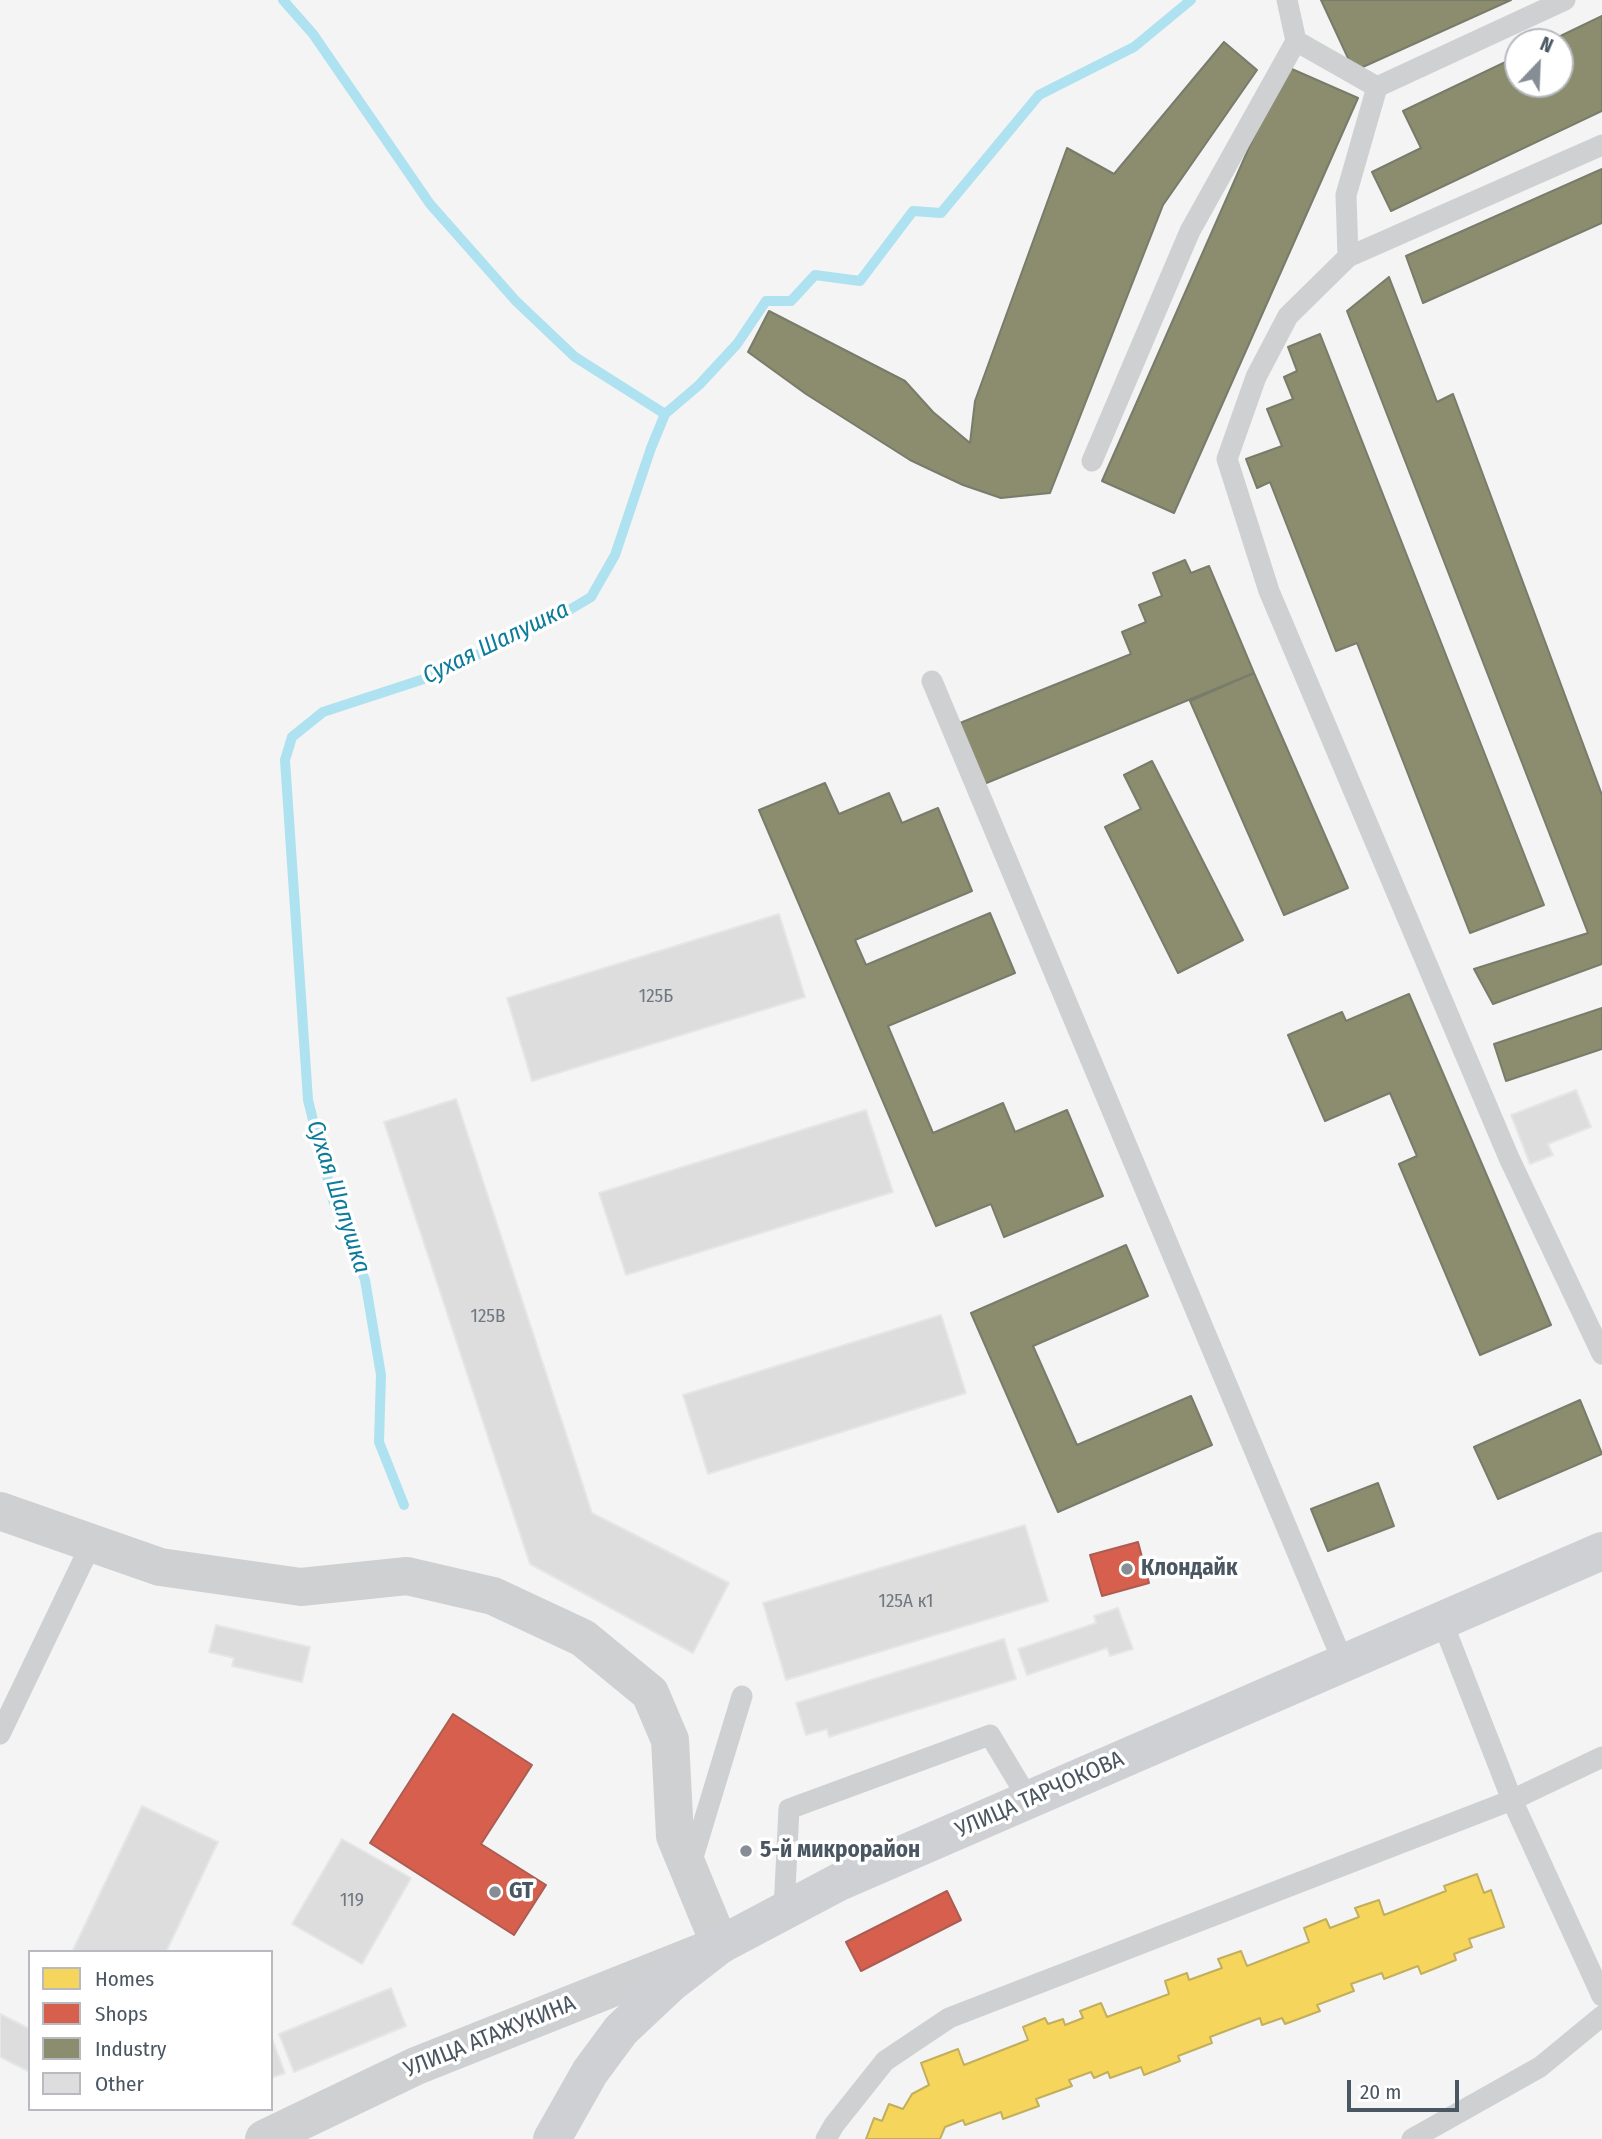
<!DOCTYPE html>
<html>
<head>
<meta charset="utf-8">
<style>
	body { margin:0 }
	#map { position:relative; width:1602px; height:2139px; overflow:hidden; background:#f4f4f4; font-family:"Fira Sans Condensed",sans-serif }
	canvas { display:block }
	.legend { position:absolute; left:28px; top:1950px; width:245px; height:161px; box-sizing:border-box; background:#fff; border:2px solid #b7bbc0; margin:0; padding:9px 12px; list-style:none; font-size:21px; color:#4a5661 }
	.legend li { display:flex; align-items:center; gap:14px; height:35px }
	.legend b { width:35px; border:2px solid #b7bbc0 }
	.north { position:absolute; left:1504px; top:28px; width:70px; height:70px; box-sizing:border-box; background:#fff; border:2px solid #b7bbc0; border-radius:50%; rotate:23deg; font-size:19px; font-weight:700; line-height:28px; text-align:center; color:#4a5661 }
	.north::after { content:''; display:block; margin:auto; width:24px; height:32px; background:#868d94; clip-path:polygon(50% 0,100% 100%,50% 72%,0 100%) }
	.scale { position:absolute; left:1347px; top:2080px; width:112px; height:32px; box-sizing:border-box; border:4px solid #4a5661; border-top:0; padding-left:9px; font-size:21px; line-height:24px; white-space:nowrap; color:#4a5661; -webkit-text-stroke:5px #fff; paint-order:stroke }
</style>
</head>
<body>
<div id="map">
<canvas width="1602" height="2139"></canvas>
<ul class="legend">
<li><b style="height:19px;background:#f6d55c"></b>Homes</li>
<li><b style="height:19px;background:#d6604d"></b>Shops</li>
<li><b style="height:19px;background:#8c8c6e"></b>Industry</li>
<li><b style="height:19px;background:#ddddde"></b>Other</li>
</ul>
<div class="north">N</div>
<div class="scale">20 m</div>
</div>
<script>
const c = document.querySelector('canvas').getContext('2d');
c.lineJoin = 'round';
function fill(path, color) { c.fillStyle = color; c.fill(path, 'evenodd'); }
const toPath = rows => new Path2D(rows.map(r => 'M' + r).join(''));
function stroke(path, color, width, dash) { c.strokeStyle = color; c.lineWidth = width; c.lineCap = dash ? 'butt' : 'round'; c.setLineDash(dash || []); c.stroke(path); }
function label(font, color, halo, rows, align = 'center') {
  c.font = font + ' "Fira Sans Condensed",sans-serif'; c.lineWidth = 7; c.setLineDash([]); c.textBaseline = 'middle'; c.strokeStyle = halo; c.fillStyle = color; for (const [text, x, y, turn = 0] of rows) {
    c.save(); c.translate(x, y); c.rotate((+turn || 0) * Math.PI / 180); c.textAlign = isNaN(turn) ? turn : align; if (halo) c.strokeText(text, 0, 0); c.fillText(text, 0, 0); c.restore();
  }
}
const homes = toPath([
	[1477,1874,1484,1893,1491,1890,1504,1927,1469,1939,1472,1947,1454,1954,1456,1960,1421,1974,1418,1966,1384,1979,1382,1973,1351,1984,1354,1991,1317,2005,1320,2011,1285,2024,1282,2018,1262,2025,1260,2018,1210,2037,1212,2043,1178,2056,1180,2061,1144,2075,1141,2067,1110,2078,1108,2072,1094,2078,1091,2072,1069,2080,1072,2086,1036,2099,1039,2106,1003,2119,1001,2112,965,2125,963,2120,945,2127,940,2139,866,2139,874,2118,882,2121,889,2104,903,2109,912,2094,929,2085,921,2063,958,2049,964,2065,1028,2040,1023,2027,1045,2018,1048,2024,1063,2019,1065,2025,1083,2018,1080,2011,1101,2003,1107,2017,1169,1994,1165,1981,1187,1973,1189,1980,1222,1968,1218,1959,1241,1951,1247,1966,1309,1942,1304,1928,1326,1919,1330,1928,1359,1917,1355,1908,1379,1900,1384,1915,1446,1891,1444,1886,1477,1874]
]);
const shops = toPath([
	[1138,1542,1149,1583,1102,1596,1090,1555,1138,1542],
	[453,1714,532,1765,481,1844,546,1885,514,1935,370,1843,453,1714],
	[947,1891,961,1920,861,1971,846,1942,947,1891]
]);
const industry = toPath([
	[1321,0,1511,0,1354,71,1321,0],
	[1602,16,1602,111,1391,211,1372,172,1421,148,1403,111,1518,56,1518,84,1560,84,1560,42,1548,42,1602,16],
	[1224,42,1257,70,1163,205,1050,493,1001,498,963,485,910,460,806,394,748,352,769,311,905,381,933,412,970,443,975,401,1067,148,1114,174,1224,42],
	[1285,66,1358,98,1174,513,1102,481,1285,66],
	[1602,169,1602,223,1423,303,1406,256,1602,169],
	[1389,277,1437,402,1453,394,1602,795,1602,964,1493,1004,1474,969,1588,933,1347,311,1389,277],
	[1320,334,1544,905,1470,933,1357,643,1336,651,1270,482,1257,488,1246,459,1282,446,1267,409,1293,399,1284,377,1297,371,1288,347,1320,334],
	[1185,560,1191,573,1209,566,1254,673,984,784,960,723,1131,654,1122,632,1146,622,1139,605,1162,596,1153,573,1185,560],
	[1254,673,1348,888,1284,915,1190,701,1254,673],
	[1152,761,1243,940,1178,973,1105,827,1141,809,1124,775,1152,761],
	[825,783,839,814,889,793,902,823,938,808,972,891,855,940,866,965,990,913,1015,973,888,1026,933,1133,1003,1103,1015,1132,1067,1110,1103,1196,1004,1237,991,1204,936,1226,759,810,825,783],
	[1409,994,1551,1325,1480,1355,1399,1164,1417,1156,1390,1093,1325,1121,1288,1035,1342,1012,1346,1021,1409,994],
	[1602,1008,1602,1049,1506,1081,1494,1044,1602,1008],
	[1126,1245,1148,1296,1033,1346,1077,1445,1191,1396,1212,1445,1058,1512,971,1313,1126,1245],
	[1580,1400,1602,1454,1498,1499,1474,1447,1580,1400],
	[1378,1483,1394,1526,1328,1551,1311,1509,1378,1483]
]);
const stream = toPath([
	[283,0,313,34,430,204,515,300,575,357,665,414],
	[404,1505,379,1442,381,1375,365,1280,333,1200,308,1100,285,760,292,737,323,712,430,677,556,618,591,597,615,555,651,448,665,414,699,385,737,344,766,301,791,301,815,275,860,281,913,211,941,213,1039,95,1134,47,1191,0]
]);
const building = toPath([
	[779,914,805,997,532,1081,507,998,779,914],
	[1576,1090,1591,1127,1548,1144,1553,1155,1530,1164,1511,1115,1576,1090],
	[456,1099,592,1513,729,1583,693,1653,530,1564,384,1122,456,1099],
	[866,1110,893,1192,626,1275,599,1193,866,1110],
	[941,1315,966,1393,708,1474,683,1395,941,1315],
	[1025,1525,1048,1601,786,1680,763,1603,1025,1525],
	[1118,1608,1133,1649,1110,1656,1107,1648,1027,1675,1018,1649,1096,1623,1094,1616,1118,1608],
	[216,1625,310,1647,302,1682,232,1666,234,1658,209,1652,216,1625],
	[1004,1639,1016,1679,829,1737,827,1729,806,1735,796,1703,1004,1639],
	[142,1806,218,1842,166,1952,72,1952,142,1806],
	[342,1839,411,1878,362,1964,292,1924,342,1839],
	[391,1988,406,2026,294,2072,279,2034,391,1988],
	[0,2014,30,2029,30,2072,0,2057,0,2014],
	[271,2036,285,2073,271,2078,271,2036]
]);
const service = toPath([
	[1287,0,1296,41],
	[1602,145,1348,257,1288,316,1256,377,1227,459,1269,591,1509,1158,1602,1354],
	[1348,257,1346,195,1377,87,1565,0],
	[1092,461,1190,231,1296,41,1377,87],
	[932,681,1344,1664],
	[1442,1621,1512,1800,1602,1996],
	[0,1734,83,1561,94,1544],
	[690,1867,742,1696],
	[784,1909,789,1809,990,1735,1029,1800],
	[826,2139,834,2125,885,2061,949,2018,1512,1800,1602,1757],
	[1412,2139,1540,2067,1602,2016]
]);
const minor = toPath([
	[0,1511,160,1567,301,1587,407,1576,493,1596,583,1638,650,1693,670,1740,675,1836,720,1945,416,2066,264,2139]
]);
const secondary = toPath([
	[552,2139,590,2072,621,2030,671,1983,720,1945,839,1882,1602,1551]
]);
const markers = [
	[1127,1569,7,"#868d94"],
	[746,1851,7,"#868d94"],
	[495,1892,7,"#868d94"]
];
const numberNames = [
	["125Б",656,997],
	["125В",488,1317],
	["125А к1",906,1602],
	["119",352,1901]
];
const poiNames = [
	["Клондайк",1141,1569],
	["5-й микрорайон",760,1851],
	["GT",509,1892]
];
const streetNames = [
	["УЛИЦА ТАРЧОКОВА",1040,1795,-24],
	["УЛИЦА АТАЖУКИНА",490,2037,-22]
];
const waterNames = [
	["Сухая Шалушка",496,643,-26],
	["Сухая Шалушка",338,1197,72]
];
fill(homes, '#f6d55c');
stroke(homes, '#c2af5e', 2);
fill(shops, '#d6604d');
stroke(shops, '#ac5d53', 2);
fill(industry, '#8c8c6e');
stroke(industry, '#787c6a', 2);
stroke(stream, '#aee2f0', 10);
fill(building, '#ddddde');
stroke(building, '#e5e6e7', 2);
stroke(service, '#ced0d2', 21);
stroke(minor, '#ced0d2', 38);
stroke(secondary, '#ced0d4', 38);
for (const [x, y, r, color] of markers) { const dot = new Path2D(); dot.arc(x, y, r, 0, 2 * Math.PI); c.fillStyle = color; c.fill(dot); stroke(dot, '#fff', 2.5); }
label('19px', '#707881', null, numberNames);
label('bold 23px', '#4a5661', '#fff', poiNames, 'left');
label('23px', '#4a5661', '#fff', streetNames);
label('italic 24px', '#0c7c9b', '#fff', waterNames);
</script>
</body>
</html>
